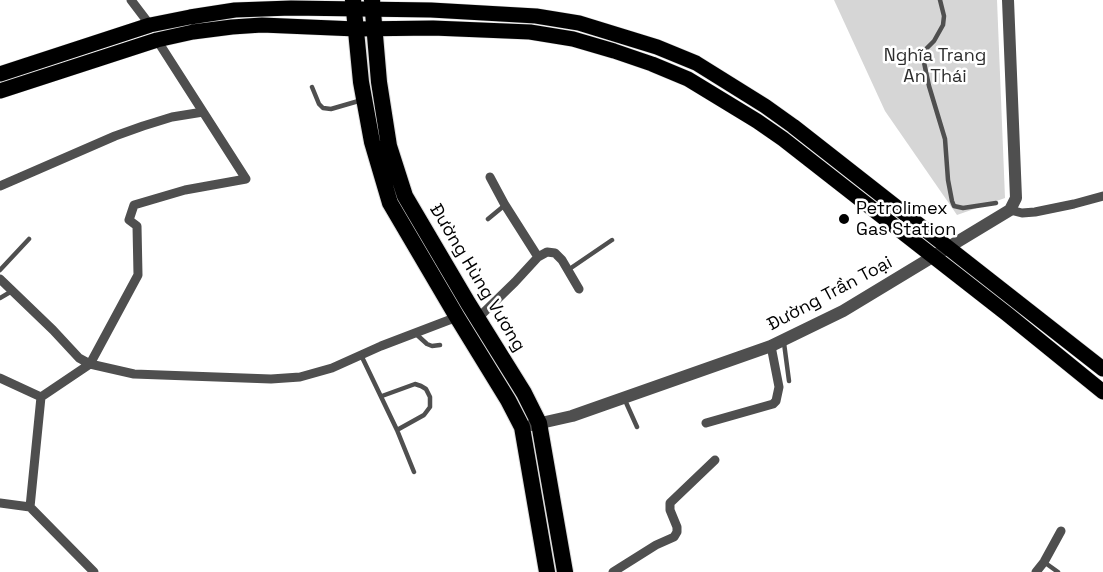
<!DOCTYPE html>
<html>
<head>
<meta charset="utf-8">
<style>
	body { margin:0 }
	canvas { display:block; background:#fff }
</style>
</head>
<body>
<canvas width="1103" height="572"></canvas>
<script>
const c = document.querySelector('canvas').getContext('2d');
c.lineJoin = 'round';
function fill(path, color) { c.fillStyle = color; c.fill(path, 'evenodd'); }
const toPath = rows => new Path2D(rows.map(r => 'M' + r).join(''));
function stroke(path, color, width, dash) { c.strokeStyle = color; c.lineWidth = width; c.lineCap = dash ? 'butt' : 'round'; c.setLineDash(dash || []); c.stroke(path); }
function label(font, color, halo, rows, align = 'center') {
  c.font = font + ' "Space Grotesk",sans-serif'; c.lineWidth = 5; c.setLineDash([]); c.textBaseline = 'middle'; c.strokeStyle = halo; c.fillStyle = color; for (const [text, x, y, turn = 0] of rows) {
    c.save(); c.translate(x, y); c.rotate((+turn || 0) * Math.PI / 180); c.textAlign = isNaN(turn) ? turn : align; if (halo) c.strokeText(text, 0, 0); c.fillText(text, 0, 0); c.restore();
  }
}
const green = toPath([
	[834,0,997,0,1005,198,957,215,885,111]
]);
const service = toPath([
	[940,0,944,16,943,25,934,41,922,53,929,86,945,139,948,180,952,201,954,206,963,208,996,203],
	[312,87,319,104,323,108,331,109,362,100],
	[488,219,505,205],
	[0,270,29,239],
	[568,270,612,240],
	[0,298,12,291],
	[416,334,427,344,432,346,440,345],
	[784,343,789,381],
	[361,355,397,430,414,472],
	[382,396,415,384,421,386,426,389,430,397,430,407,424,415,397,430],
	[624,398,637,427],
	[1044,562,1058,572]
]);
const minor = toPath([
	[131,0,150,25],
	[490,177,505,205,538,257],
	[0,186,115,136,143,126,172,117,203,112],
	[1010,210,1022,213,1035,212,1074,204,1103,196],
	[0,279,53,330,79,358,90,364,134,374,271,379,300,377,332,368,381,346,457,317],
	[478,318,515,282,538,257,547,252,555,253,562,260,579,289],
	[0,378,41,397],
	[706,423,773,404,776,401,779,387,771,346],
	[0,503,30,507],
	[94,572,30,507,41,397,90,364,138,275,137,226,129,220,134,205,185,190,246,179,157,40],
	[613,572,656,545,674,537,677,532,677,527,670,510,670,503,715,460],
	[1036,572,1044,562,1061,531]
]);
const tertiary = toPath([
	[532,425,572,416,771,346,843,311,1010,210,1016,198,1008,0]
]);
const primary = toPath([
	[0,74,150,25,190,17,235,10,291,8,431,10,536,16,579,23,657,47,696,63,765,106,793,126,1103,369],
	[0,91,157,40,193,32,232,27,262,25,356,29,433,28,530,32,573,39,614,51,652,64,688,79,757,121,783,139,1007,314,1103,392]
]);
const trunk = toPath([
	[353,0,361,82,372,142,390,203,457,317,508,400,522,427,547,572],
	[372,0,379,82,389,146,405,196,468,303,524,393,539,423,565,572]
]);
const markers = [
	[844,219,6,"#000"]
];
const parkNames = [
	["Nghĩa Trang",935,56],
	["An Thái",935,77]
];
const poiNames = [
	["Petrolimex",856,209],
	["Gas Station",856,230]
];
const streetNames = [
	["Đường Hùng Vương",477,278,59],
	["Đường Trần Toại",830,294,-28]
];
fill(green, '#d6d6d6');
stroke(primary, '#dbdbdb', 16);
stroke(trunk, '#dbdbdb', 18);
stroke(service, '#4f4f4f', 4.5);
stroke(minor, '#4f4f4f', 9);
stroke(tertiary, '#4f4f4f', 12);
stroke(primary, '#000', 15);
stroke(trunk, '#000', 16);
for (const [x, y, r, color] of markers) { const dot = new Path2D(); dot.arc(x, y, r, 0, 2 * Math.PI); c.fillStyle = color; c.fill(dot); stroke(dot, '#fff', 2); }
label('18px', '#2d2d2d', '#fff', parkNames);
label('18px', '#000', '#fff', poiNames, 'left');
label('18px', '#000', '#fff', streetNames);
</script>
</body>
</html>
